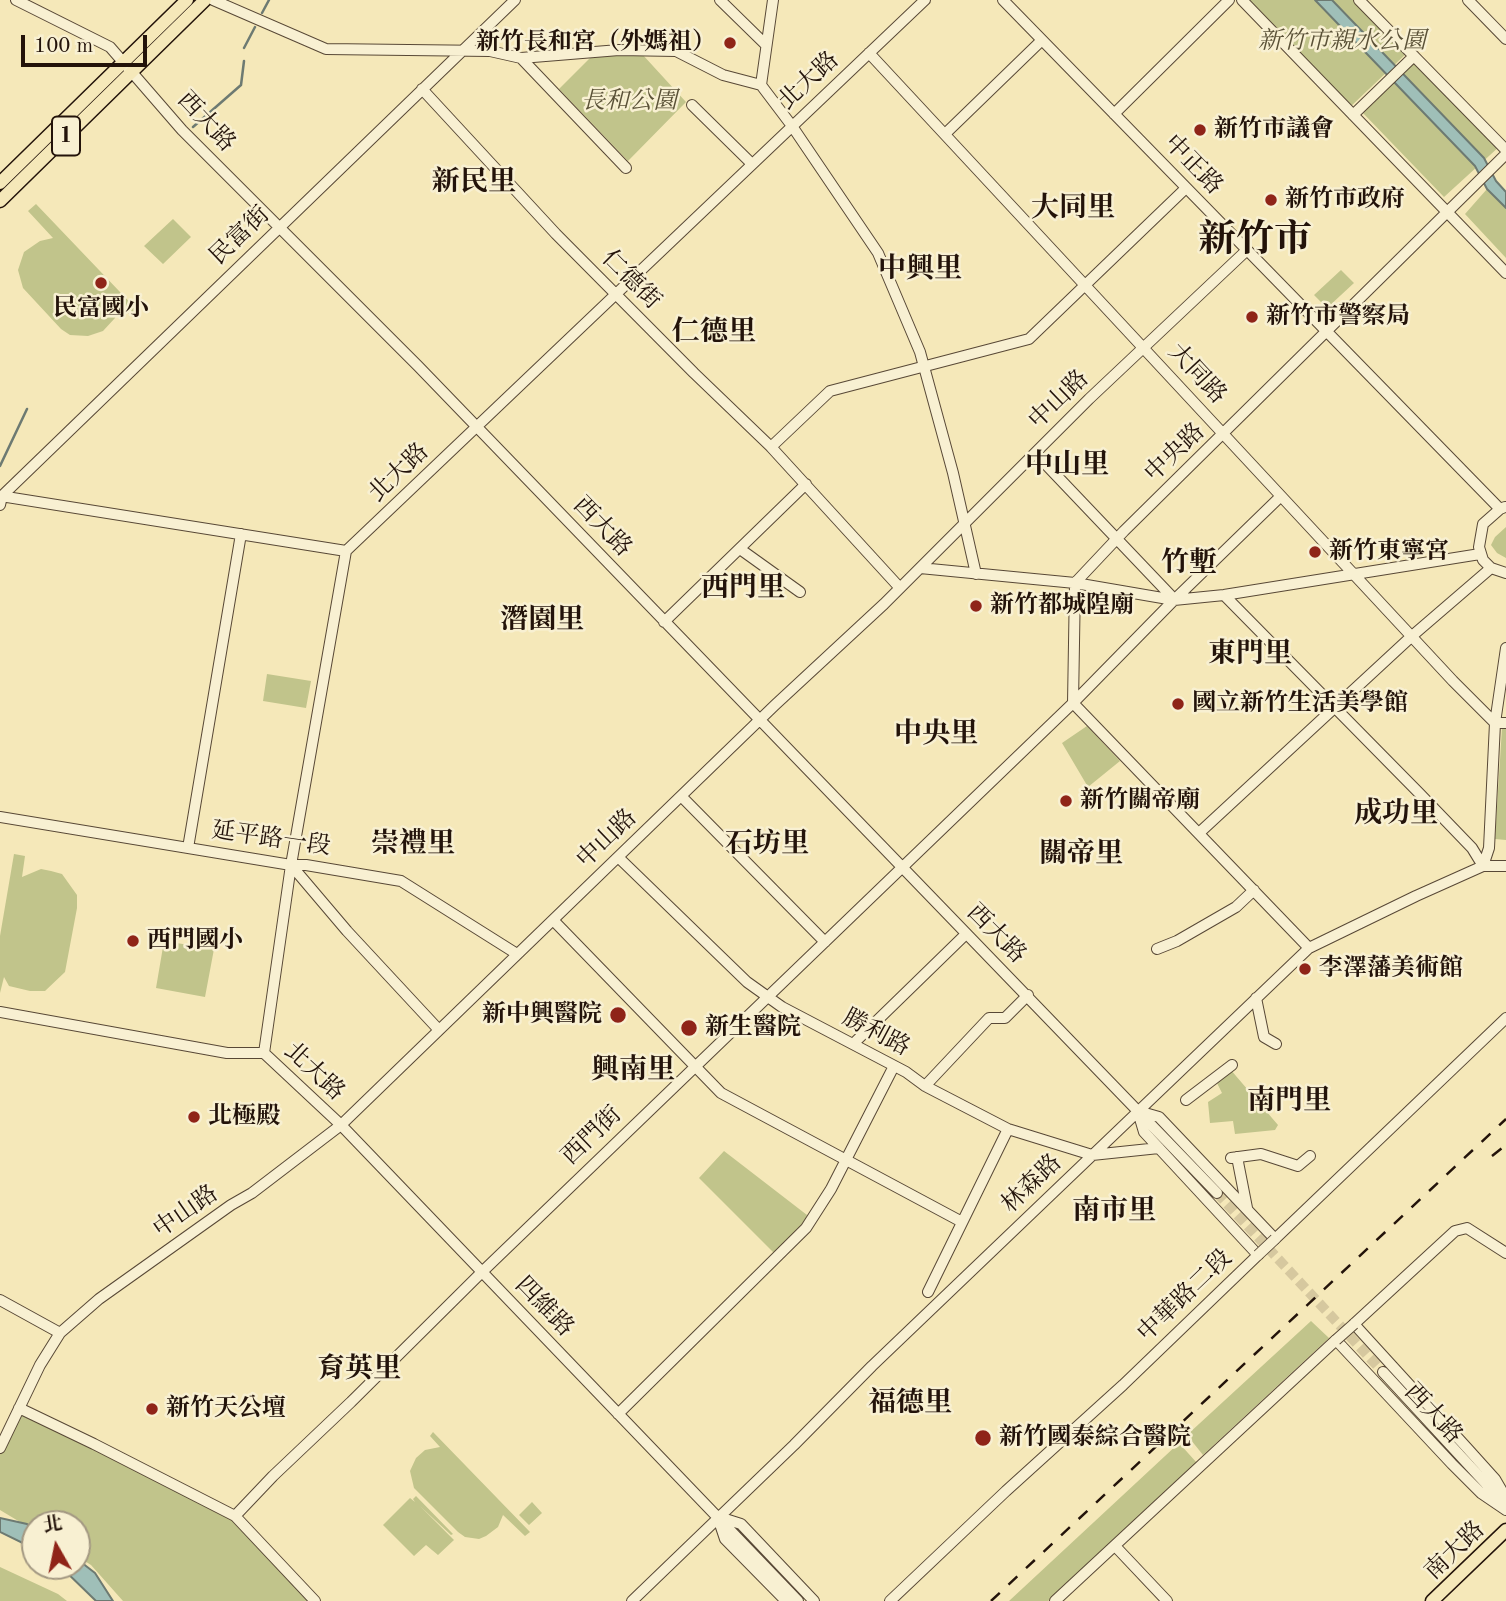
<!DOCTYPE html>
<html>
<head>
<meta charset="utf-8">
<style>
	body { margin:0 }
	#map { position:relative; width:1506px; height:1601px; overflow:hidden; background:#f5e8b9; font-family:"Old Standard TT","Noto Serif TC",serif }
	canvas { display:block }
	.north { position:absolute; left:21px; top:1510px; width:70px; height:70px; box-sizing:border-box; background:#f8f0d2; border:2px solid #a39882; border-radius:50%; rotate:351deg; font-size:19px; font-weight:700; line-height:28px; text-align:center; color:#23130a }
	.north::after { content:''; display:block; margin:auto; width:24px; height:32px; background:#8f2418; clip-path:polygon(50% 0,100% 100%,50% 72%,0 100%) }
	.scale { position:absolute; left:21px; top:35px; width:126px; height:32px; box-sizing:border-box; border:4px solid #23130a; border-top:0; padding-left:9px; font-size:21px; line-height:24px; white-space:nowrap; color:#23130a; -webkit-text-stroke:5px #f8f0d2; paint-order:stroke }
</style>
</head>
<body>
<div id="map">
<canvas width="1506" height="1601"></canvas>
<div class="north">北</div>
<div class="scale">100 m</div>
</div>
<script>
const c = document.querySelector('canvas').getContext('2d');
c.lineJoin = 'round';
function fill(path, color) { c.fillStyle = color; c.fill(path, 'evenodd'); }
const toPath = rows => new Path2D(rows.map(r => 'M' + r).join(''));
function stroke(path, color, width, dash) { c.strokeStyle = color; c.lineWidth = width; c.lineCap = dash ? 'butt' : 'round'; c.setLineDash(dash || []); c.stroke(path); }
function label(font, color, halo, rows, align = 'center') {
  c.font = font + ' "Old Standard TT","Noto Serif TC",serif'; c.lineWidth = 5; c.setLineDash([]); c.textBaseline = 'middle'; c.strokeStyle = halo; c.fillStyle = color; for (const [text, x, y, turn = 0] of rows) {
    c.save(); c.translate(x, y); c.rotate((+turn || 0) * Math.PI / 180); c.textAlign = isNaN(turn) ? turn : align; if (halo) c.strokeText(text, 0, 0); c.fillText(text, 0, 0); c.restore();
  }
}
const green = toPath([
	[1242,0,1359,0,1409,51,1348,109],
	[642,54,686,102,628,161,559,89,593,55],
	[1415,57,1501,145,1444,197,1361,111],
	[1487,189,1506,208,1506,258,1465,214],
	[36,204,141,314,135,320,119,304,115,318,103,331,88,336,70,335,61,329,23,288,18,270,24,252,40,241,53,238,28,211],
	[173,219,191,237,163,264,144,246],
	[1341,270,1354,283,1327,308,1314,295],
	[1506,527,1506,558,1497,553,1491,545,1495,537],
	[267,674,311,681,306,708,263,701],
	[1087,726,1120,761,1088,787,1062,743],
	[1502,728,1506,728,1506,840,1495,839],
	[14,854,25,856,22,877,41,869,51,871,62,874,77,895,77,908,65,972,45,991,30,991,9,986,4,977,0,993,0,936],
	[164,941,214,949,205,997,156,988],
	[1230,1069,1278,1125,1275,1130,1235,1134,1233,1121,1210,1123,1208,1102,1222,1093,1216,1081],
	[724,1151,807,1215,805,1223,776,1255,699,1178],
	[1311,1321,1329,1338,1203,1455,1187,1435],
	[19,1408,235,1516,311,1597,307,1601,123,1601,91,1565,77,1556,77,1524,35,1524,35,1531,0,1510,0,1445],
	[433,1432,530,1532,525,1536,503,1515,498,1527,486,1536,479,1539,465,1537,458,1532,414,1488,410,1471,416,1458,425,1450,440,1447,430,1436],
	[1179,1443,1197,1463,1048,1601,1009,1601],
	[416,1496,453,1534,451,1535,420,1506,454,1540,438,1555,426,1545,414,1556,383,1525,410,1498,415,1502,413,1499],
	[532,1502,542,1513,529,1525,519,1515],
	[0,1567,58,1594,67,1601,0,1601]
]);
const water = toPath([
	[1315,0,1332,0,1484,158,1496,181,1506,192,1506,208,1487,189,1475,166,1315,0],
	[0,1518,27,1524,35,1531,35,1549,0,1532,0,1518],
	[77,1559,95,1573,113,1601,96,1601,60,1566,77,1566,77,1559]
]);
const stream = toPath([
	[262,13,269,0],
	[244,48,255,27],
	[193,127,241,85,244,61],
	[0,466,27,409]
]);
const minorTunnel = toPath([
	[1217,1193,1383,1372]
]);
const minor = toPath([
	[16,0,110,47,182,130,418,366,1217,1193],
	[213,0,326,49,490,51,521,58,619,50,676,51,723,75,761,85],
	[720,0,765,44],
	[773,0,761,85,792,126,878,253,920,352,953,473,976,574],
	[1003,0,1500,509],
	[1242,0,1506,273],
	[1359,0,1506,150],
	[1468,0,1506,39],
	[869,53,1453,681,1495,723,1506,723],
	[521,58,626,168],
	[422,89,556,234,694,373,771,447,900,588],
	[692,105,751,163],
	[1114,114,1229,0],
	[1353,115,1414,56],
	[945,134,1042,40],
	[771,447,830,391,1029,339,1186,188],
	[1035,453,1174,599],
	[0,496,346,551],
	[0,505,2,496,515,0],
	[1505,507,1500,509,1483,524,1479,547,1483,560,1491,568,1506,573],
	[740,549,800,592],
	[920,568,1075,583,1174,600,1224,595,1480,554],
	[1224,595,1420,794,1472,848,1483,866],
	[664,622,806,484],
	[1073,703,1075,583,1124,531,1506,154],
	[1073,703,1309,948],
	[681,796,825,942],
	[0,817,291,865,306,865,401,881,517,954],
	[1199,833,1412,636,1491,568],
	[188,848,241,534],
	[618,857,747,982,782,1007,906,1072,925,1086,1008,1129,1092,1155,1159,1148],
	[291,865,347,931,439,1030],
	[1483,866,1489,848,1495,723,1506,648],
	[553,920,721,1093,962,1222],
	[1157,949,1177,941,1236,907,1254,890],
	[1256,998,1264,1037,1276,1044],
	[0,1012,227,1053,264,1053],
	[853,1044,966,934],
	[264,1053,291,865,346,551,925,0],
	[264,1053,341,1125,798,1601],
	[925,1086,989,1018,1005,1018,1028,995],
	[1186,1100,1232,1065],
	[1138,1111,1159,1117,1275,1239,1506,1018],
	[1237,1157,1247,1208],
	[1231,1158,1261,1154,1298,1166,1310,1156],
	[1506,1253,1467,1228,1455,1231,1354,1324,1468,1449,1495,1479,1506,1498],
	[928,1292,1008,1129],
	[0,1300,60,1333],
	[1383,1372,1503,1502],
	[19,1408,94,1444,235,1516,315,1601],
	[618,1414,806,1228,831,1189,894,1066],
	[0,1448,40,1365,60,1333,99,1299,231,1205,252,1193,341,1125,775,705,884,604,1089,399,1247,250],
	[235,1516,273,1476,351,1402,482,1272,1073,703,1174,600,1280,497],
	[719,1517,741,1524,814,1601],
	[719,1521,725,1539,786,1601],
	[1115,1546,1167,1601],
	[632,1601,794,1445,872,1366,1309,948,1416,896,1483,866,1506,866],
	[890,1601,1006,1491,1123,1385,1258,1255,1144,1132,1139,1115],
	[1055,1601,1336,1340,1452,1464,1481,1493,1506,1510]
]);
const major = toPath([
	[0,183,187,0],
	[0,201,205,0],
	[1432,1601,1506,1530]
]);
const rail = toPath([
	[1492,1156,1506,1145],
	[991,1601,1506,1119]
]);
const minorBridge = toPath([
	[1258,1255,1275,1239],
	[1336,1340,1354,1324]
]);
const markers = [
	[730,43,7,"#8f2418"],
	[1200,130,7,"#8f2418"],
	[1271,200,7,"#8f2418"],
	[101,283,7,"#8f2418"],
	[1252,317,7,"#8f2418"],
	[1315,552,7,"#8f2418"],
	[976,606,7,"#8f2418"],
	[1178,704,7,"#8f2418"],
	[1066,801,7,"#8f2418"],
	[133,941,7,"#8f2418"],
	[1305,969,7,"#8f2418"],
	[618,1015,9,"#8f2418"],
	[689,1028,9,"#8f2418"],
	[194,1117,7,"#8f2418"],
	[152,1409,7,"#8f2418"],
	[983,1438,9,"#8f2418"]
];
const shields = [
	[66,136,28]
];
const shieldNames = [
	["1",66,136]
];
const parkNames = [
	["新竹市親水公園",1342,42],
	["長和公園",629,102]
];
const poiNames = [
	["新竹長和宮（外媽祖）",716,43,"right"],
	["新竹市議會",1214,130],
	["新竹市政府",1285,200],
	["民富國小",101,309,"center"],
	["新竹市警察局",1266,317],
	["新竹東寧宮",1329,552],
	["新竹都城隍廟",990,606],
	["國立新竹生活美學館",1192,704],
	["新竹關帝廟",1080,801],
	["西門國小",147,941],
	["李澤藩美術館",1319,969],
	["新中興醫院",602,1015,"right"],
	["新生醫院",705,1028],
	["北極殿",208,1117],
	["新竹天公壇",166,1409],
	["新竹國泰綜合醫院",999,1438]
];
const streetNames = [
	["北大路",809,81,-43],
	["西大路",206,122,47],
	["中正路",1193,165,46],
	["民富街",240,236,-44],
	["仁德街",631,280,45],
	["大同路",1197,374,47],
	["中山路",1059,400,-44],
	["中央路",1175,453,-44],
	["北大路",399,473,-44],
	["西大路",602,527,46],
	["延平路一段",271,839,8],
	["中山路",607,839,-44],
	["西大路",996,934,45],
	["勝利路",876,1033,28],
	["北大路",314,1072,43],
	["西門街",592,1136,-44],
	["林森路",1032,1184,-44],
	["中山路",186,1212,-35],
	["中華路二段",1185,1296,-44],
	["四維路",544,1307,46],
	["西大路",1433,1414,47],
	["南大路",1455,1551,-44]
];
const quarterNames = [
	["新民里",474,183],
	["大同里",1073,209],
	["中興里",920,270],
	["仁德里",714,333],
	["中山里",1067,466],
	["竹塹",1189,564],
	["西門里",743,589],
	["潛園里",542,621],
	["東門里",1250,655],
	["中央里",936,735],
	["成功里",1396,815],
	["崇禮里",413,845],
	["石坊里",767,845],
	["關帝里",1081,855],
	["興南里",633,1071],
	["南門里",1289,1102],
	["南市里",1114,1212],
	["育英里",359,1370],
	["福德里",910,1404]
];
const townNames = [
	["新竹市",1255,241]
];
fill(green, '#c1c48b');
fill(water, '#9fbfb8');
stroke(water, '#6d7a72', 2);
stroke(stream, '#6d7a72', 2.5);
stroke(minorTunnel, '#d6c89f', 10, [10, 5]);
stroke(minor, '#584836', 12);
stroke(major, '#23130a', 15);
stroke(minor, '#f8f0d2', 10);
stroke(major, '#f5e8b9', 12);
stroke(rail, '#23130a', 2.5, [12, 12]);
stroke(minorBridge, '#584836', 12, []);
stroke(minorBridge, '#f8f0d2', 10);
for (const [x, y, r, color] of markers) { const dot = new Path2D(); dot.arc(x, y, r, 0, 2 * Math.PI); c.fillStyle = color; c.fill(dot); stroke(dot, '#f8f0d2', 2.5); }
for (const [x, y, w] of shields) { const box = new Path2D(); box.roundRect(x - w / 2, y - 19.5, w, 39, 5); c.fillStyle = '#f8f0d2'; c.fill(box); stroke(box, '#23130a', 2); }
label('bold 23px', '#23130a', null, shieldNames);
label('italic 24px', '#5a5137', '#f8f0d2', parkNames);
label('bold 24px', '#23130a', '#f8f0d2', poiNames, 'left');
label('24px', '#23130a', '#f8f0d2', streetNames);
label('bold 28px', '#23130a', '#f8f0d2', quarterNames);
label('bold 38px', '#23130a', '#f8f0d2', townNames);
</script>
</body>
</html>
